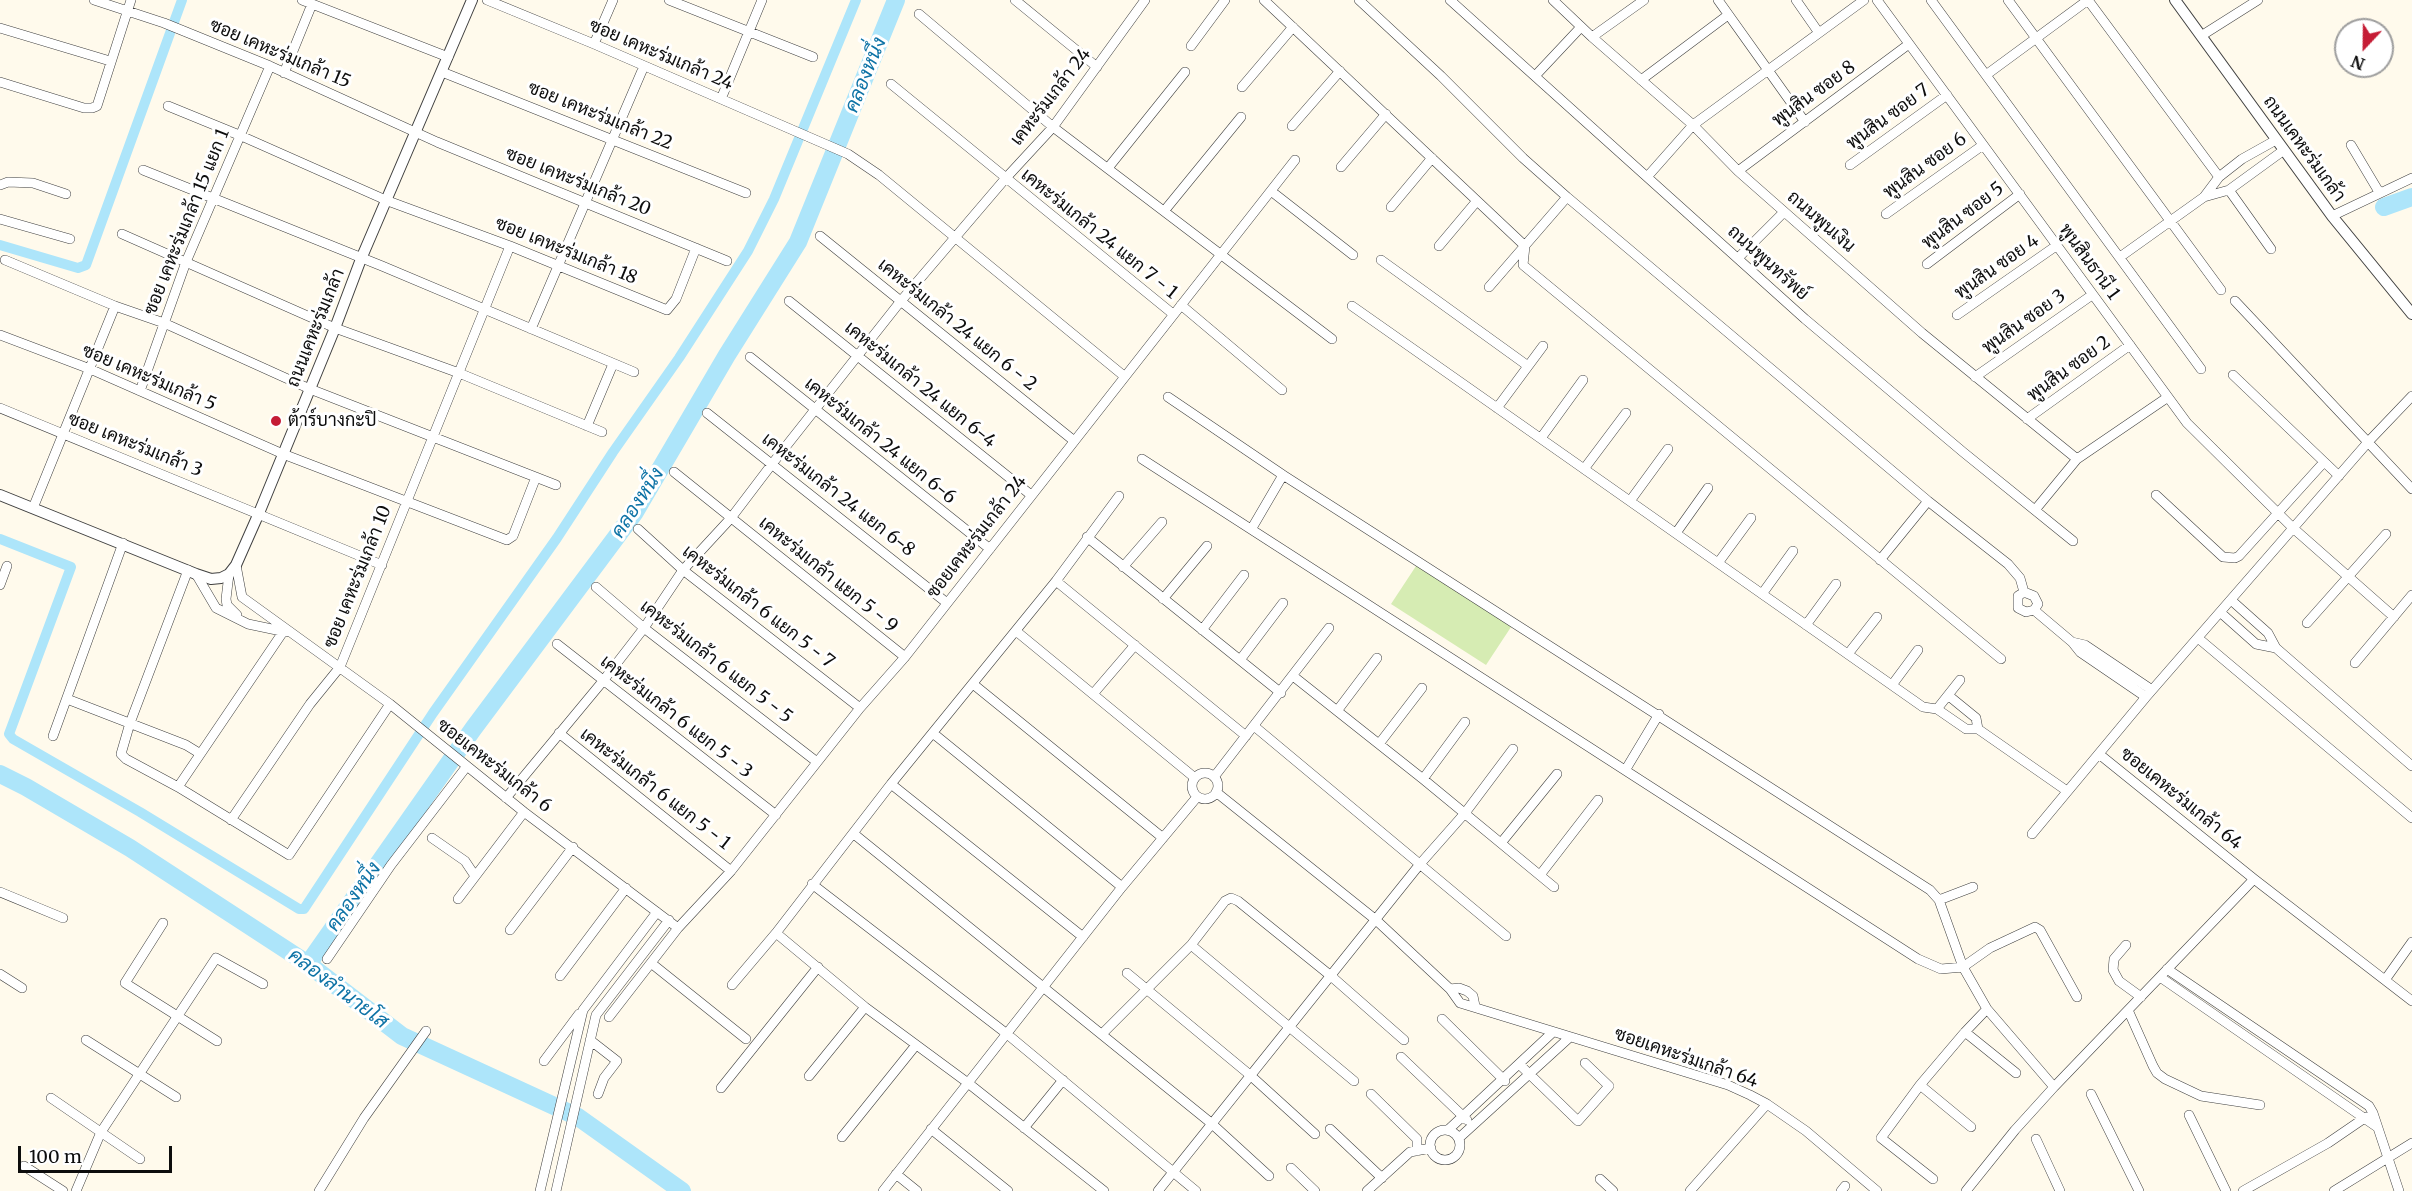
<!DOCTYPE html>
<html>
<head>
<meta charset="utf-8">
<style>
	body { margin:0 }
	#map { position:relative; width:2412px; height:1191px; overflow:hidden; background:#fffaec; font-family:Merriweather,serif }
	canvas { display:block }
	.north { position:absolute; left:2334px; top:18px; width:60px; height:60px; box-sizing:border-box; background:#fff; border:2px solid #9e9e9e; border-radius:50%; rotate:202deg; font-size:16px; font-weight:700; line-height:24px; text-align:center; color:#0d0d0d }
	.north::after { content:''; display:block; margin:auto; width:21px; height:27px; background:#c51c35; clip-path:polygon(50% 0,100% 100%,50% 72%,0 100%) }
	.scale { position:absolute; left:18px; top:1146px; width:154px; height:27px; box-sizing:border-box; border:3px solid #0d0d0d; border-top:0; padding-left:8px; font-size:18px; line-height:21px; white-space:nowrap; color:#0d0d0d; -webkit-text-stroke:4px #fff; paint-order:stroke }
</style>
</head>
<body>
<div id="map">
<canvas width="2412" height="1191"></canvas>
<div class="north">N</div>
<div class="scale">100 m</div>
</div>
<script>
const c = document.querySelector('canvas').getContext('2d');
c.lineJoin = 'round';
function fill(path, color) { c.fillStyle = color; c.fill(path, 'evenodd'); }
const toPath = rows => new Path2D(rows.map(r => 'M' + r).join(''));
function stroke(path, color, width, dash) { c.strokeStyle = color; c.lineWidth = width; c.lineCap = dash ? 'butt' : 'round'; c.setLineDash(dash || []); c.stroke(path); }
function label(font, color, halo, rows, align = 'center') {
  c.font = font + ' Merriweather,Sarabun,serif'; c.lineWidth = 6; c.setLineDash([]); c.textBaseline = 'middle'; c.strokeStyle = halo; c.fillStyle = color; for (const [text, x, y, turn = 0] of rows) {
    c.save(); c.translate(x, y); c.rotate((+turn || 0) * Math.PI / 180); c.textAlign = isNaN(turn) ? turn : align; if (halo) c.strokeText(text, 0, 0); c.fillText(text, 0, 0); c.restore();
  }
}
const green = toPath([
	[1418,563,1513,624,1486,665,1391,604]
]);
const canal = toPath([
	[0,245,78,268,86,265,182,0],
	[0,539,71,567,9,734,13,739,140,812,299,909,304,909,433,713,557,538,613,452,679,358,748,251,774,199,856,0]
]);
const river = toPath([
	[2384,207,2412,197],
	[0,774,26,787,130,848,308,964,402,1036,578,1117,682,1191],
	[308,964,473,729,635,512,727,355,798,242,896,0]
]);
const minor = toPath([
	[94,0,164,23,270,66,437,142,727,261],
	[302,0,448,57],
	[487,0,594,44,848,154,879,175,1124,376],
	[669,0,813,57],
	[1015,0,1097,67],
	[1264,0,1525,246,1523,265,2001,659],
	[1359,0,1441,76,1523,158,1567,197,1928,501,2008,564,2020,578,2024,592,2034,596,2038,604,2034,610,2072,642,2080,652,2146,697],
	[1450,0,1805,319,1963,452,2073,541],
	[1553,0,1592,37,1693,125,1738,171,1922,333,2077,459],
	[1718,0,1805,122],
	[1796,0,1819,33],
	[1877,0,2187,423,2293,528,2394,617],
	[1931,0,2201,369],
	[2008,0,2221,290],
	[2088,0,2219,177],
	[919,14,1053,127,1332,339],
	[0,28,110,61],
	[2201,36,2258,0],
	[1592,37,1644,0],
	[594,44,613,0],
	[1191,46,1225,0],
	[442,72,746,193],
	[284,73,312,4],
	[1986,75,2088,0],
	[1535,76,1581,27],
	[1641,80,1728,15],
	[0,82,84,108,92,108,97,106,131,0],
	[891,84,1173,314],
	[1242,87,1293,27],
	[721,99,762,0],
	[168,106,239,135,388,201,510,246,667,310,676,299,696,248],
	[1292,126,1340,71],
	[2351,145,2379,192],
	[1850,165,1947,95],
	[1341,167,1386,114],
	[1108,168,1185,72],
	[143,170,382,266,634,372],
	[1738,171,1909,44],
	[1647,177,1693,125,1864,0],
	[0,185,8,182,33,183,66,194],
	[2229,190,2271,249],
	[1271,191,1353,255],
	[2204,197,2229,190,2284,150],
	[1391,207,1432,158],
	[1165,210,1241,117],
	[1886,214,1983,145],
	[2332,216,2412,178],
	[0,219,70,239],
	[122,234,335,328,459,373,602,432],
	[820,236,1073,440],
	[1439,246,1476,202],
	[2120,257,2204,197,2219,177,2242,159,2276,140],
	[1738,258,1784,212],
	[5,260,115,306,164,323,310,389,556,485],
	[1381,260,1528,366],
	[1927,264,2020,194],
	[1489,287,1567,197],
	[789,301,1031,495],
	[2235,301,2412,489],
	[1181,305,1282,390],
	[1352,306,1923,707,1937,709,1960,680],
	[1957,315,2056,246],
	[531,329,644,66],
	[0,335,90,369,283,454,507,540,513,536,536,477],
	[750,357,990,549],
	[2233,375,2339,476],
	[1975,377,2092,295],
	[140,391,186,262,270,66],
	[1168,397,1283,475,1930,890,1939,900,1963,967,1987,1009,2054,1087],
	[0,408,382,565],
	[1497,408,1543,346],
	[707,413,947,603],
	[2027,419,2130,345],
	[587,426,613,364],
	[1541,438,1583,380],
	[1142,459,1918,959,1941,969,1963,967,1990,948,2035,927,2040,930,2077,997],
	[1584,469,1626,413],
	[674,472,905,657],
	[2156,495,2223,557,2235,558,2239,556,2324,462],
	[1630,501,1668,449],
	[33,508,115,306],
	[2035,510,2077,459,2168,397],
	[1252,528,1283,475],
	[638,529,683,570,860,708],
	[1676,533,1708,488],
	[1087,537,1281,693],
	[1880,560,1928,501],
	[1718,563,1751,518],
	[236,565,242,597,390,704,524,812,678,928],
	[1123,567,1162,522],
	[196,574,216,608,248,624,286,632],
	[229,574,226,599,227,605,237,615],
	[1056,581,1246,736],
	[0,585,7,566],
	[596,587,644,628,817,762],
	[2024,592,2018,596,2018,608,2026,612,2034,610],
	[1762,594,1793,551],
	[1163,599,1207,546],
	[2231,600,2268,633,2276,648,2412,766],
	[2220,612,2256,644,2276,648],
	[2307,623,2386,534],
	[1806,625,1836,584],
	[285,629,178,787,289,855,390,704],
	[1202,630,1244,575],
	[1016,631,1195,778],
	[2198,638,2412,818],
	[2072,642,2085,645,2152,690],
	[557,644,776,815],
	[1848,654,1877,617],
	[1240,660,1283,603],
	[2355,663,2412,595],
	[1293,676,1423,779,1554,887],
	[973,684,1163,838],
	[1892,685,1918,650],
	[1093,694,1135,645],
	[1949,696,1976,718,1978,729],
	[67,699,186,745,199,753],
	[1937,709,1966,729,1978,729,2067,791],
	[1337,711,1377,658],
	[1254,726,1506,936],
	[559,733,731,871],
	[934,734,1122,887],
	[53,736,123,543],
	[1379,744,1422,688],
	[2099,754,2254,879,2412,1001],
	[1626,769,1659,714],
	'1192 786a13 13 0 1 1 26 0a13 13 0 1 1-26 0Z',
	[1214,777,1329,628],
	[1423,779,1465,722],
	[891,784,1083,937],
	[178,787,126,759,121,754,130,723,188,570],
	[1216,792,1376,920,1450,989,1460,1003,1728,1085,1750,1095,1767,1104,1806,1131,1877,1191],
	[506,798,603,681,644,628,683,570,731,518,772,464,900,302,1005,179,1053,127,1145,0],
	[231,820,310,704,340,667,510,246],
	[854,834,1211,1123,1269,1176],
	[2032,834,2146,697,2369,441,2412,396],
	[432,838,465,861,475,876],
	[1501,843,1557,774],
	[1540,875,1598,800],
	[812,884,1007,1034,1196,1191],
	[0,892,63,918],
	[458,899,524,812],
	[1939,900,1973,887],
	[163,923,125,983,217,1041],
	[510,930,573,847],
	[776,933,865,1007,968,1083,1104,1191],
	[1191,945,1354,1081],
	[2126,945,2114,959,2113,970,2119,981,2141,997],
	[327,959,391,865,467,766],
	[651,963,746,1039],
	[2167,969,2369,1106,2373,1113,2399,1191],
	[1127,973,1250,1075,1315,1134],
	[0,974,22,988],
	[560,976,626,888],
	[2160,977,2377,1127],
	[2385,980,2412,942],
	[732,985,776,933,891,784,1056,581,1119,496],
	[1450,989,1459,988,1467,991,1473,996,1475,1006],
	[2128,1010,2153,1066,2157,1073,2165,1079,2201,1096,2260,1105],
	[609,1017,678,928,731,871,860,708,905,657,1295,160],
	[1442,1019,1505,1081],
	[1965,1032,2016,1073],
	[1102,1034,1191,945,1225,901,1231,898,1238,901,1331,976,1404,1040],
	[86,1040,176,1097],
	[590,1040,617,1061,604,1078,598,1094],
	[1401,1057,1467,1120],
	[544,1061,579,1014],
	[1519,1064,1578,1121,1609,1086,1585,1063],
	[809,1076,865,1007],
	[1920,1085,1971,1127],
	[721,1088,818,967],
	[1371,1094,1417,1139,1417,1151],
	[2091,1094,2139,1191],
	[51,1098,140,1159],
	[2189,1115,2226,1191],
	[1024,1128,1063,1080],
	[931,1129,1008,1191],
	[1330,1129,1382,1178],
	[1448,1130,1553,1032],
	'1430 1145a15 15 0 1 1 30 0a15 15 0 1 1-30 0Z',
	[842,1137,916,1045],
	[1459,1138,1570,1037],
	[2036,1139,2060,1191],
	[24,1166,63,1191],
	[1291,1168,1315,1191],
	[896,1174,917,1191],
	[1600,1179,1613,1191],
	[1933,1179,1881,1138,1920,1085,1965,1032,1987,1009],
	[76,1191,101,1132,216,958,263,984],
	[319,1191,364,1118,426,1031],
	[540,1191,583,1010,657,912],
	[556,1191,596,1015,669,920],
	[883,1191,1122,887,1197,797],
	[1158,1191,1420,864,1465,813,1513,749],
	[1367,1191,1410,1152,1431,1148],
	[1690,1191,1767,1104],
	[1841,1191,1845,1186],
	[1966,1191,2015,1130,2054,1087,2254,879],
	[2243,1191,2328,1143,2366,1117],
	[2334,1191,2412,1143]
]);
const tertiary = toPath([
	[2175,0,2332,216,2412,314],
	[0,495,196,574,211,579,221,578,229,574,236,565,259,513,335,328,361,259,472,0]
]);
const markers = [
	[276,421,6,"#c51c35"]
];
const streetNames = [
	["ซอย เคหะร่มเกล้า 15",280,54,23],
	["ซอย เคหะร่มเกล้า 24",661,55,23],
	["พูนสิน ซอย 8",1814,94,-36],
	["เคหะร่มเกล้า 24",1051,97,-52],
	["ซอย เคหะร่มเกล้า 22",600,116,22],
	["พูนสิน ซอย 7",1888,117,-36],
	["ถนนเคหะร่มเกล้า",2304,149,54],
	["พูนสิน ซอย 6",1925,166,-36],
	["ซอย เคหะร่มเกล้า 20",578,182,22],
	["พูนสิน ซอย 5",1963,216,-37],
	["ซอย เคหะร่มเกล้า 15 แยก 1",187,222,-68],
	["ถนนพูนเงิน",1821,222,41],
	["เคหะร่มเกล้า 24 แยก 7 - 1",1099,234,39],
	["ซอย เคหะร่มเกล้า 18",566,251,22],
	["พูนสินธานี 1",2089,262,54],
	["ถนนพูนทรัพย์",1768,263,42],
	["พูนสิน ซอย 4",1997,267,-35],
	["พูนสิน ซอย 3",2024,322,-35],
	["เคหะร่มเกล้า 24 แยก 6 - 2",957,325,39],
	["ถนนเคหะร่มเกล้า",316,328,-68],
	["พูนสิน ซอย 2",2069,369,-36],
	["ซอย เคหะร่มเกล้า 5",149,378,23],
	["เคหะร่มเกล้า 24 แยก 6-4",920,385,39],
	["เคหะร่มเกล้า 24 แยก 6-6",880,441,39],
	["ซอย เคหะร่มเกล้า 3",135,445,22],
	["เคหะร่มเกล้า 24 แยก 6-8",838,495,38],
	["ซอยเคหะร่มเกล้า 24",977,537,-52],
	["เคหะร่มเกล้า แยก 5 - 9",828,575,39],
	["ซอย เคหะร่มเกล้า 10",358,577,-68],
	["เคหะร่มเกล้า 6 แยก 5 - 7",758,607,38],
	["เคหะร่มเกล้า 6 แยก 5 - 5",716,662,38],
	["เคหะร่มเกล้า 6 แยก 5 - 3",676,717,38],
	["ซอยเคหะร่มเกล้า 6",494,766,38],
	["เคหะร่มเกล้า 6 แยก 5 - 1",655,789,38],
	["ซอยเคหะร่มเกล้า 64",2181,799,39],
	["ซอยเคหะร่มเกล้า 64",1686,1058,19]
];
const poiNames = [
	["ต้าร์บางกะปิ",288,421]
];
const waterNames = [
	["คลองหนึ่ง",866,75,-68],
	["คลองหนึ่ง",638,503,-57],
	["คลองหนึ่ง",354,897,-55],
	["คลองลำนายโส",338,989,37]
];
fill(green, '#d6ecb3');
stroke(canal, '#ade5fa', 10);
stroke(river, '#ade5fa', 18);
stroke(minor, '#404040', 10);
stroke(tertiary, '#404040', 12);
stroke(minor, '#fff', 9);
stroke(tertiary, '#fff', 10);
for (const [x, y, r, color] of markers) { const dot = new Path2D(); dot.arc(x, y, r, 0, 2 * Math.PI); c.fillStyle = color; c.fill(dot); stroke(dot, '#fff', 2); }
label('18px', '#0d0d0d', '#fff', streetNames);
label('18px', '#0d0d0d', '#fff', poiNames, 'left');
label('italic 20px', '#0e73a6', '#fff', waterNames);
</script>
</body>
</html>
